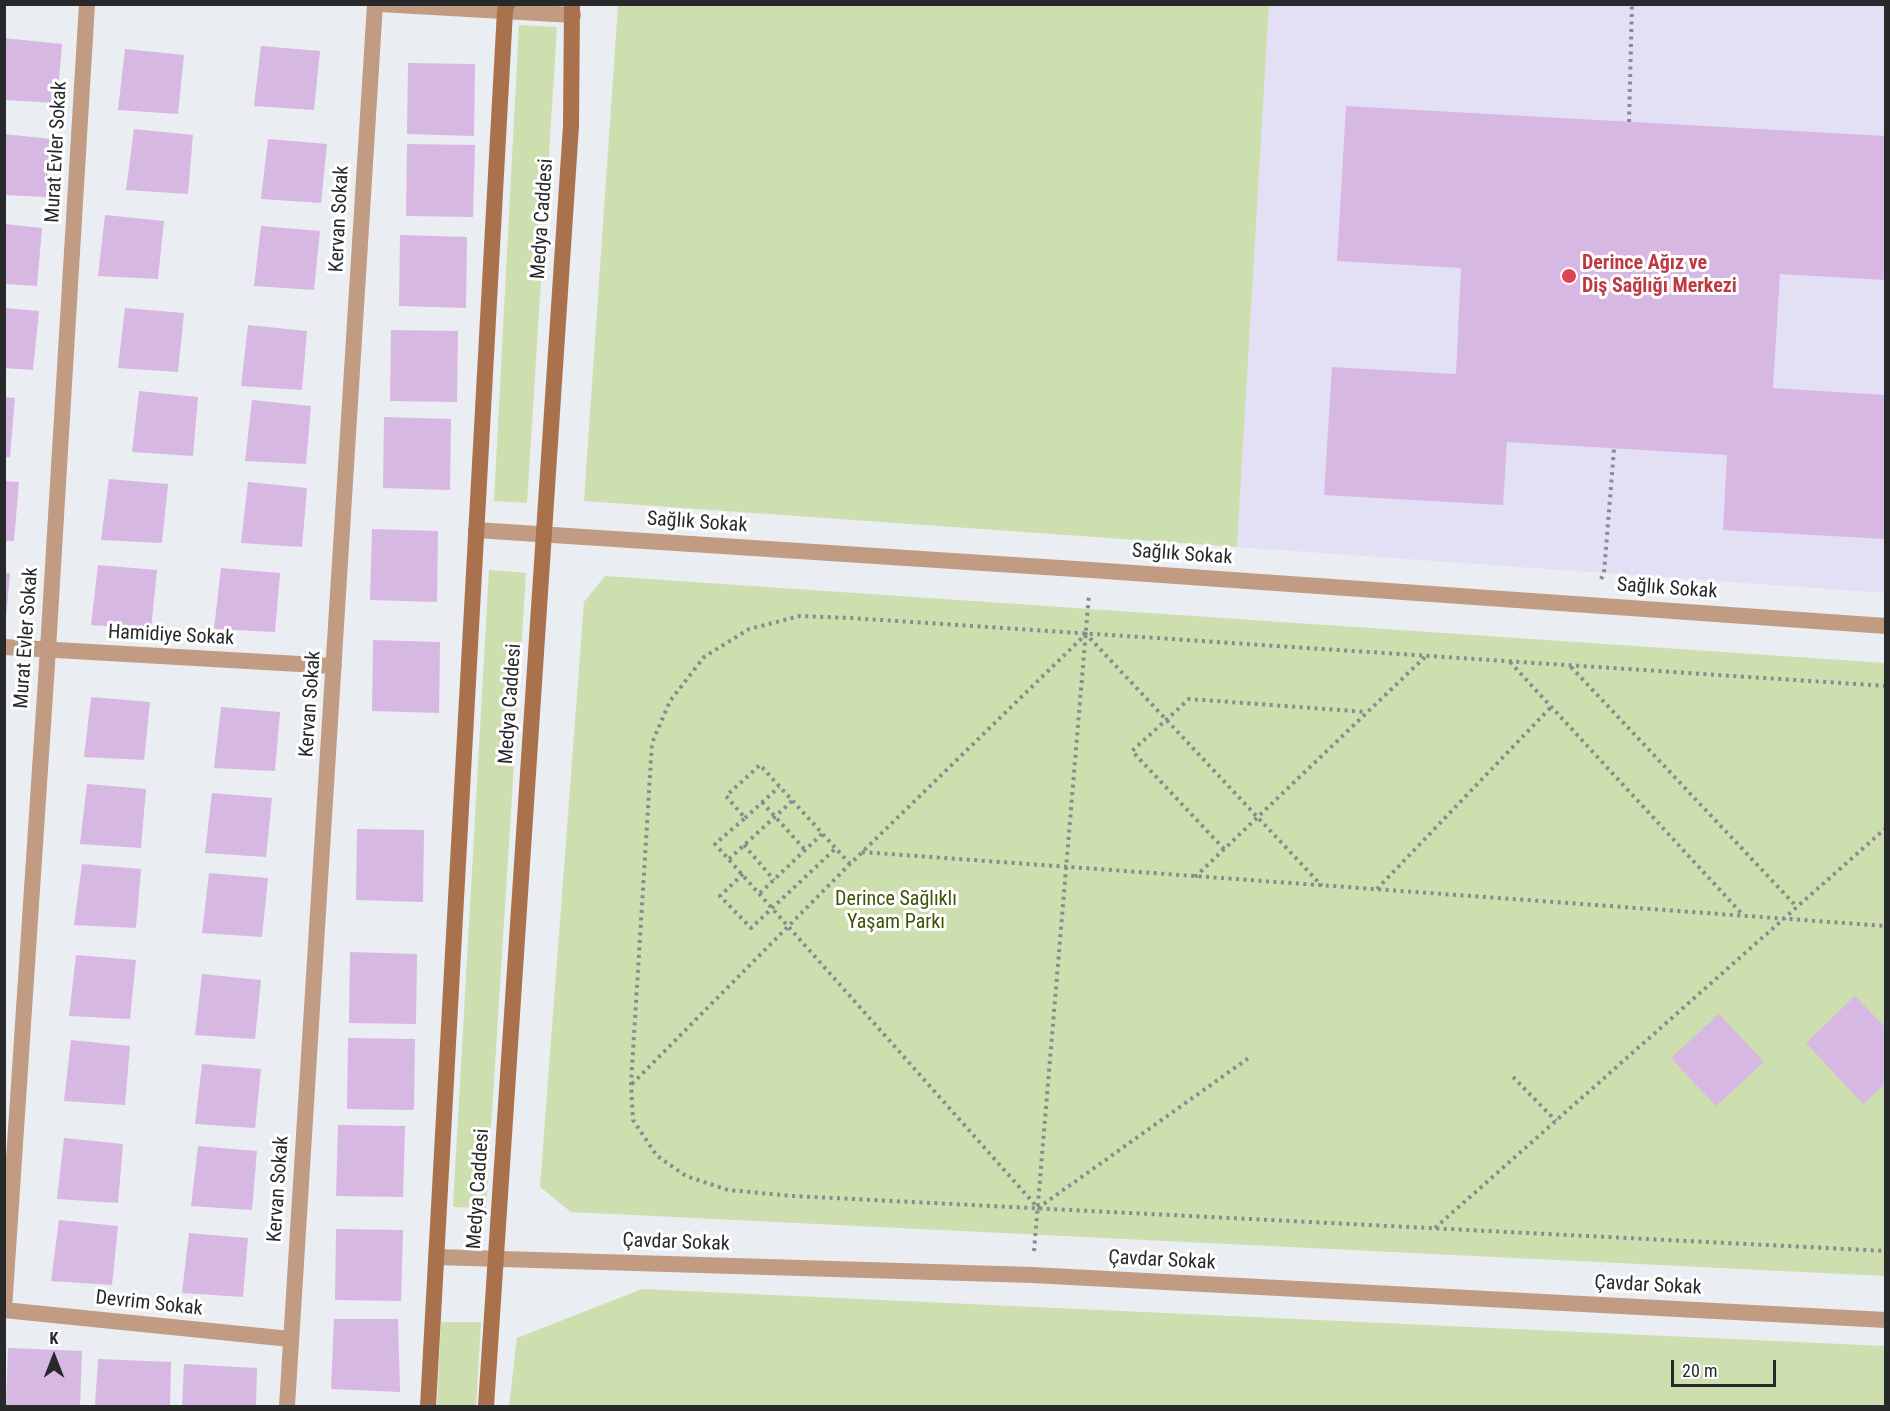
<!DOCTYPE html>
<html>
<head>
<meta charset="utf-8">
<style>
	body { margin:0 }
	#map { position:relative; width:1890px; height:1411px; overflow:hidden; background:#eaedf1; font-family:"Roboto Condensed",sans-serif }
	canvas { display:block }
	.frame { position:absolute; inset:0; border:6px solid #28292b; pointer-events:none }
	.north { position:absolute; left:24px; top:1327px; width:60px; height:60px; -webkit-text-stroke:4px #fff; paint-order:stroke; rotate:0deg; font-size:16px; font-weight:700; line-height:24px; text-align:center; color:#28292b }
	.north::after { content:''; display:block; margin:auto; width:21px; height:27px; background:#28292b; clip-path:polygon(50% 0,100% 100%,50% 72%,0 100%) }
	.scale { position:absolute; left:1671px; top:1360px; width:105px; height:27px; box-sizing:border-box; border:3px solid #28292b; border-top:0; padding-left:8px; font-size:18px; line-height:21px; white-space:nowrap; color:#28292b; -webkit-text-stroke:4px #fff; paint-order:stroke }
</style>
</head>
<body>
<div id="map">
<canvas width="1890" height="1411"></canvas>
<div class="frame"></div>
<div class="north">K</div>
<div class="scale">20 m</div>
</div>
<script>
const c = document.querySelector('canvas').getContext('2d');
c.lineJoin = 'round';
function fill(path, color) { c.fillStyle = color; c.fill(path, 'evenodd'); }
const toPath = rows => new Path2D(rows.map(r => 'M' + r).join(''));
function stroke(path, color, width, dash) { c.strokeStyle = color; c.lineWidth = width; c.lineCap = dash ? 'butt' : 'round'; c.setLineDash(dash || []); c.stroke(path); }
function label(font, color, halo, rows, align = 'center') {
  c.font = font + ' "Roboto Condensed",sans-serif'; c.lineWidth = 6; c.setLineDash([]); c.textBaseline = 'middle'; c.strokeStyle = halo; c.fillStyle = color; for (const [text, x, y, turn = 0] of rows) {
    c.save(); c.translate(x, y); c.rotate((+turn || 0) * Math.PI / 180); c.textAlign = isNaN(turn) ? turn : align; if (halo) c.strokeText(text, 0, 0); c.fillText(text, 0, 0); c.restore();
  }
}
const medical = toPath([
	[1269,5,1885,5,1885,593,1237,547]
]);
const green = toPath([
	[618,5,1269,5,1237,547,584,501],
	[519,25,557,27,527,503,494,501],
	[489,570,526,573,486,1208,453,1207],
	[605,576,1885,663,1885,1276,571,1212,540,1187,584,602],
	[642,1289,1885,1346,1885,1406,509,1406,517,1338],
	[441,1322,481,1322,476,1406,437,1406]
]);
const building = toPath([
	[4,38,62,44,57,103,4,100],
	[261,46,320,51,314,110,254,106],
	[125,49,184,55,178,114,118,110],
	[408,63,475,64,474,136,407,134],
	[1346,106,1886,136,1886,280,1780,274,1773,388,1886,395,1886,539,1723,530,1727,455,1507,442,1503,505,1324,495,1332,367,1456,374,1461,268,1337,261],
	[134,129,193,135,188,194,126,190],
	[4,134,51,139,46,197,4,195],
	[268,139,327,144,321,203,261,199],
	[407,144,475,145,473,217,406,216],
	[105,215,164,221,158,279,98,276],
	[4,224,42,228,37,286,4,284],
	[261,226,320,231,314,290,254,286],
	[400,235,467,237,466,308,399,306],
	[4,308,39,311,33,370,4,368],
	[125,308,184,313,178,372,118,368],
	[248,325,307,331,302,390,241,386],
	[391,330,458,331,457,402,390,401],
	[139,391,198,397,193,456,132,452],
	[4,397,15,398,10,457,4,457],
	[252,400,311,406,306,464,245,461],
	[384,417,451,419,450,490,383,488],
	[109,479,168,484,162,543,101,540],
	[4,481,19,482,14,541,4,541],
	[248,482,307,488,302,547,241,543],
	[372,529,438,531,437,602,370,600],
	[98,565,157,570,151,629,91,625],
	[221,568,280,573,275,632,214,629],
	[4,573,10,573,6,618,4,618],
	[373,640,440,642,439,713,372,711],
	[91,697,150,702,144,760,84,757],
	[221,707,280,712,275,771,214,768],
	[87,784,146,789,141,848,80,844],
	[212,793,272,798,266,857,205,853],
	[357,829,424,830,423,902,356,900],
	[82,864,141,869,136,928,74,925],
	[209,873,268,878,262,937,202,933],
	[350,952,417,954,416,1024,349,1023],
	[76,955,136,960,130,1019,69,1016],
	[202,974,261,980,255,1039,195,1035],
	[1855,996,1886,1028,1886,1083,1863,1104,1806,1043],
	[1719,1014,1764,1062,1716,1106,1671,1058],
	[348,1038,415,1039,414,1110,347,1109],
	[71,1040,130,1046,125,1105,64,1101],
	[202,1064,261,1069,255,1128,195,1124],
	[338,1125,405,1126,403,1197,336,1196],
	[64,1138,123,1144,118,1203,57,1199],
	[198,1146,257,1151,252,1210,191,1206],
	[59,1220,118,1226,112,1285,51,1281],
	[336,1229,403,1230,401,1301,335,1300],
	[189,1233,248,1238,243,1297,182,1293],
	[334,1319,398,1319,400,1392,331,1389],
	[8,1348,82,1351,80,1406,6,1406],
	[98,1359,171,1362,170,1406,95,1406],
	[184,1364,257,1368,256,1406,182,1406]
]);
const path = toPath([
	[1629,122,1632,4],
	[1601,579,1604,573,1614,449],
	[1510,662,1743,915],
	[1571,667,1797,907],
	[1886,686,851,618,800,616,749,629,704,657,670,701,652,743,631,1084,633,1120,657,1156,686,1176,728,1190,793,1196,1886,1251],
	[762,802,806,851],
	[745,818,779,787],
	[744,845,774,880],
	[1224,849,1132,751,1189,699,1367,712],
	[862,852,1886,926],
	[729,859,792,801],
	[850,864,760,765,726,796,745,818,715,844,1038,1208,1250,1057],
	[743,874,720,896,751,928,835,849],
	[1195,877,1425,657],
	[1377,889,1551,707],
	[760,893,822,834],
	[1513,1077,1556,1121],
	[632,1084,850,864,1086,634,1322,886],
	[1435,1228,1886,828],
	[1034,1251,1089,594]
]);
const minor = toPath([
	[380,4,573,15],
	[476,530,1091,570,1886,626],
	[4,647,334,666],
	[436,1257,1032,1275,1886,1320],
	[4,1309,48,649,87,4],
	[4,1310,290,1339],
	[287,1406,375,4]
]);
const secondary = toPath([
	[428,1406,505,11,507,4],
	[486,1406,571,126,572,4]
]);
const markers = [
	[1569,276,8,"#e0444e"]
];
const streetNames = [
	["Murat Evler Sokak",57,152,-87],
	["Kervan Sokak",340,219,-87],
	["Medya Caddesi",543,219,-86],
	["Sağlık Sokak",697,523,4],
	["Sağlık Sokak",1182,555,4],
	["Sağlık Sokak",1667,589,4],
	["Hamidiye Sokak",171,636,3],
	["Murat Evler Sokak",27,638,-86],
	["Kervan Sokak",311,704,-86],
	["Medya Caddesi",511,704,-86],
	["Kervan Sokak",279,1189,-86],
	["Medya Caddesi",479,1189,-86],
	["Çavdar Sokak",676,1243,2],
	["Çavdar Sokak",1162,1261,3],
	["Çavdar Sokak",1648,1286,3],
	["Devrim Sokak",149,1304,6]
];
const healthNames = [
	["Derince Ağız ve",1582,264],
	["Diş Sağlığı Merkezi",1582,287]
];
const parkNames = [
	["Derince Sağlıklı",896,900],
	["Yaşam Parkı",896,923]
];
fill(medical, '#e3e0f6');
fill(green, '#cddfae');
fill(building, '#d7b8e3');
stroke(path, '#898b8e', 4, [3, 4.5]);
stroke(minor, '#c19b82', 16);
stroke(secondary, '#a9724d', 16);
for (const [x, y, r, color] of markers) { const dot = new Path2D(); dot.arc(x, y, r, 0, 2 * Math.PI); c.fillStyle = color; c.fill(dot); stroke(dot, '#fff', 2); }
label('20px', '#28292b', '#fff', streetNames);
label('bold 20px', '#be3a42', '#fff', healthNames, 'left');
label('20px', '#3f5105', '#fff', parkNames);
</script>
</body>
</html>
